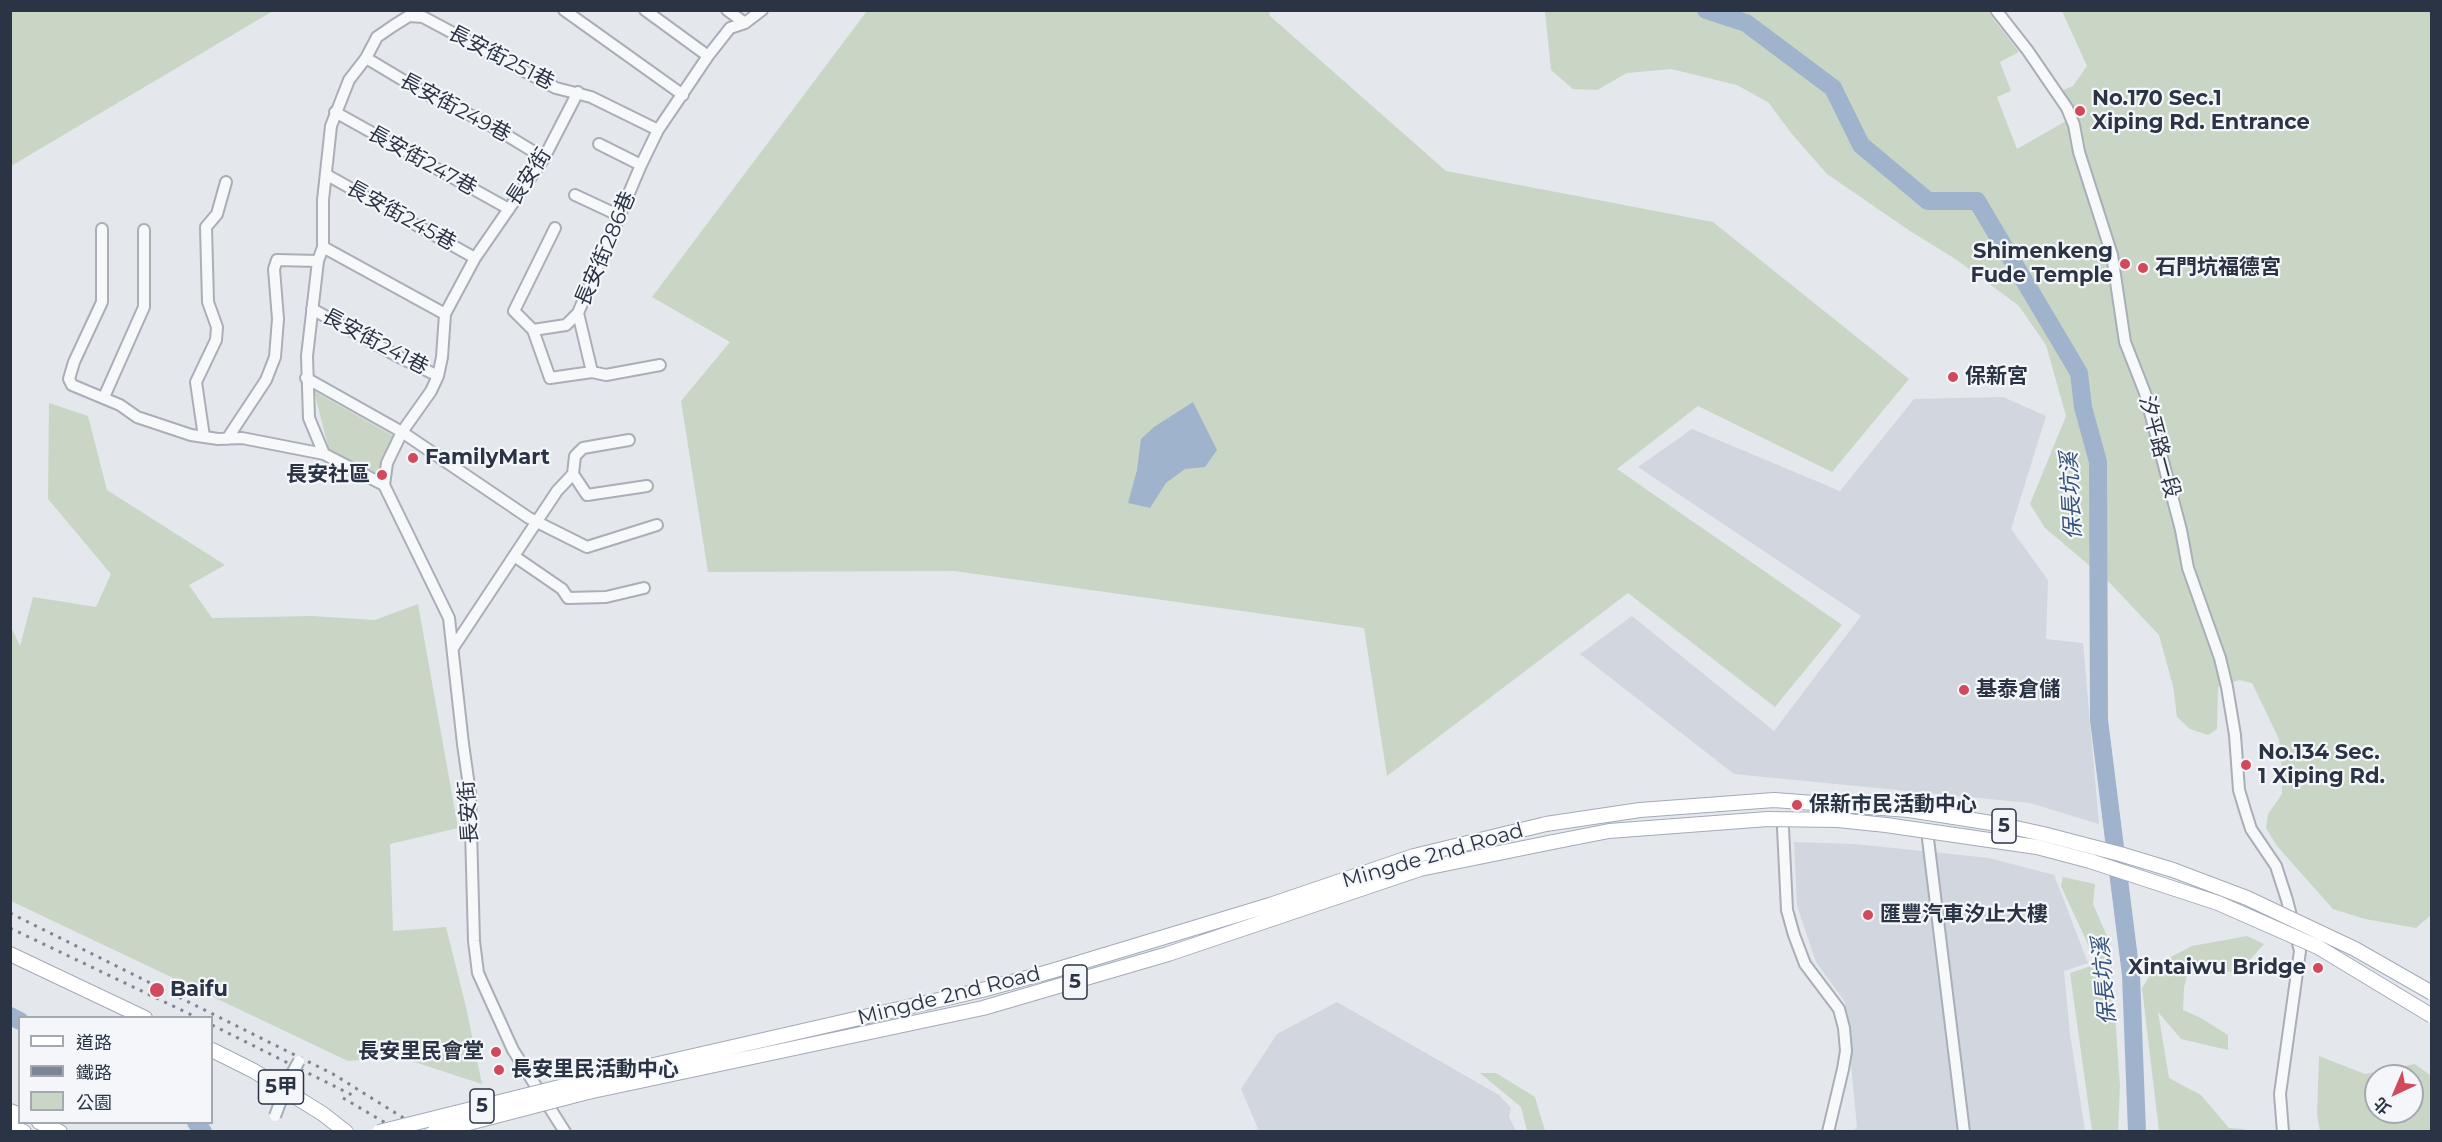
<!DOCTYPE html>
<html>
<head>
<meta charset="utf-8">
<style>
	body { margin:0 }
	#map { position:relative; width:2442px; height:1142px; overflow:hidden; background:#e4e7ec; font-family:Montserrat,"Noto Sans TC",sans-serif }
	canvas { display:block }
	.frame { position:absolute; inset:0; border:12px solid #2b3445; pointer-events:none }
	.legend { position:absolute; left:18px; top:1016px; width:195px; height:108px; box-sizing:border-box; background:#f4f6f9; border:2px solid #a4a8b1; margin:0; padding:8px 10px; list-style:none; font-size:18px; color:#2b3445 }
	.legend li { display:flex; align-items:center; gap:12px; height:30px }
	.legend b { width:30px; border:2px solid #a4a8b1 }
	.north { position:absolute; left:2364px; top:1064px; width:60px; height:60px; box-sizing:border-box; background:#f4f6f9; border:2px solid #a4a8b1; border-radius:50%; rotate:224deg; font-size:16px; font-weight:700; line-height:24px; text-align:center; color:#2b3445 }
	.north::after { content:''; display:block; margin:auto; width:21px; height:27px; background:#d1495b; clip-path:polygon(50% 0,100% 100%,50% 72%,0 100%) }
</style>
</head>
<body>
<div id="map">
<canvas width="2442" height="1142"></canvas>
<div class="frame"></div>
<ul class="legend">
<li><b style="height:8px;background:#fff"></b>道路</li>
<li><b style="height:8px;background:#7d8696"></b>鐵路</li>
<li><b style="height:16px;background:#c9d6c5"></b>公園</li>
</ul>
<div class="north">北</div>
</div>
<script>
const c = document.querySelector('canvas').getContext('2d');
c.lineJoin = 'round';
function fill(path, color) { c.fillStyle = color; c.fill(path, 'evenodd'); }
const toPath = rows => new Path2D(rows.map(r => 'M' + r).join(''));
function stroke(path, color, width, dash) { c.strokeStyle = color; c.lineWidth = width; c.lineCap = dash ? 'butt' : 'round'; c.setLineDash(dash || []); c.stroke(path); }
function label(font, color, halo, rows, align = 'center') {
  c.font = font + ' Montserrat,"Noto Sans TC",sans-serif'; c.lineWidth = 4.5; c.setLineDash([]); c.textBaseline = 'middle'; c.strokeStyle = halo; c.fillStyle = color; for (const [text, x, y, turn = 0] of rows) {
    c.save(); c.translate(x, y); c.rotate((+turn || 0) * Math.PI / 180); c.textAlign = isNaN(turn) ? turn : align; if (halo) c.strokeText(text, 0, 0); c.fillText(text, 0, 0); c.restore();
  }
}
const built = toPath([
	[2003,397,2046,416,2011,529,2048,580,2046,639,2083,643,2099,824,2030,803,1734,774,1580,654,1632,616,1774,731,1861,616,1638,467,1692,429,1840,491,1914,399],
	[1794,842,1855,844,1989,858,2054,875,2088,963,2064,971,2070,1034,2085,1131,1853,1131,1857,1127,1845,1002,1816,962,1797,906],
	[1337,1002,1499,1095,1511,1108,1509,1117,1516,1131,1259,1131,1241,1089,1277,1034]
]);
const green = toPath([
	[11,10,273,10,273,11,11,166],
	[867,11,1269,11,1270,16,1446,171,1713,222,1909,379,1832,472,1698,406,1617,469,1842,625,1775,707,1628,593,1387,776,1364,628,954,571,708,572,681,401,730,342,652,297],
	[1545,11,1989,11,1988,12,2019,52,2000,62,2011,91,1997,97,2017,149,2066,121,2053,94,2073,86,2087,66,2062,11,2431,11,2431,915,2416,928,2365,919,2333,909,2277,846,2266,828,2268,814,2282,794,2282,773,2279,739,2252,683,2239,680,2218,687,2217,729,2208,735,2190,729,2177,717,2173,686,2159,635,2109,582,2045,528,2030,504,2066,416,2046,345,2019,306,1957,260,1910,231,1827,174,1791,133,1769,103,1737,85,1671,69,1627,73,1597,90,1573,89,1551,70],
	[314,391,397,438,378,477,329,450],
	[49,403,88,416,107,490,225,565,189,585,212,618,312,616,375,620,418,604,458,828,390,844,393,931,446,927,466,1007,482,1084,399,1057,348,1061,11,901,11,627,20,646,33,597,96,607,111,574,48,499],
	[2063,877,2095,884,2093,904,2110,943,2120,1086,2118,1131,2092,1131,2070,973,2097,964,2061,886],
	[2247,936,2264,944,2240,971,2187,975,2184,988,2183,1010,2201,1018,2228,1035,2228,1050,2181,1039,2158,1012,2169,1078,2201,1095,2229,1128,2244,1129,2246,1131,2159,1131,2142,988,2157,964,2192,946],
	[2319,1056,2365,1074,2415,1064,2431,1076,2431,1131,2320,1131,2317,1115],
	[2376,1076,2412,1076,2412,1112,2376,1112],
	[1480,1073,1496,1073,1535,1097,1545,1131,1527,1131,1521,1107]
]);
const water = toPath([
	[1193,402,1217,450,1205,467,1185,469,1166,483,1150,508,1128,503,1137,470,1141,439,1154,427]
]);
const river = toPath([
	[1706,10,1746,23,1833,88,1861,145,1928,201,1977,201,2079,373,2083,407,2098,462,2099,720,2131,975,2137,1132],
	[10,1016,20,1021],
	[196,1122,203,1132]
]);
const minor = toPath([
	[564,10,683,95],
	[645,10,708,56],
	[727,10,745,23],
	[1996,10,2028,51,2067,108,2074,125,2079,152,2112,255,2125,342,2145,393,2181,530,2188,568,2220,658,2227,687,2235,735,2239,790,2245,810,2251,829,2276,866,2287,900,2300,951,2280,1094,2283,1132],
	[366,58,428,95,485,122,544,158],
	[335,112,509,209],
	[599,144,641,165],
	[327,175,475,258],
	[575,195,620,216],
	[102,229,102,302,74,362,69,379,72,385,120,405,137,417,191,435,218,439,242,438,324,454],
	[323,247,445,314],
	[312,309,401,358,438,376],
	[578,313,566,325,533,330,550,378,592,372,606,375,660,365],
	[533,330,514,311,555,228],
	[592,372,578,313,641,165,658,130,708,56,730,28,745,23,762,10],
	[306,378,402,432,529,518,587,547,657,525],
	[104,397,144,307,144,230],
	[204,437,196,382,216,340,217,327,208,302,206,227,217,214,226,182],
	[227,439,266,380,275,357,278,319,274,269,277,260,318,261],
	[573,474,587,495,647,486],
	[573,474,575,456,583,448,629,440],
	[384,485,387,463,402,432,431,391,438,376,442,357,445,314,475,258,544,158,578,92],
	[514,556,562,589,568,598,606,597,644,588],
	[453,648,557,491,573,474],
	[1783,828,1787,910,1794,935,1805,964,1839,1009,1844,1028,1846,1051,1843,1069,1828,1132],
	[1928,839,1964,1132],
	[565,1132,513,1050,478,973,474,941,470,793,463,744,449,618,384,485,324,454,309,418,307,356,318,261,323,247,323,200,331,126,349,80,366,58,377,37,393,26,409,16,423,17,556,88,591,97,658,130]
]);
const major = toPath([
	[10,954,145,1018],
	[212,1050,254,1071,323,1114,346,1132],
	[584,1081,982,990,1052,971,1270,905,1414,856,1546,824],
	[588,1092,983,1008,1168,954,1420,869,1553,842],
	[10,1111,20,1115],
	[39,1122,60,1132],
	[10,1126,24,1132]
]);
const rail = toPath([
	[10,913,333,1074,426,1132],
	[10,928,198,1018],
	[212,1025,356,1097],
	[343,1098,401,1132]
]);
const minorBridge = toPath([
	[275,1116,289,1079,299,1061]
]);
const majorBridge = toPath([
	[1546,824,1640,810,1774,800,1909,810,1998,824,2043,834,2120,854,2173,870,2247,898,2355,949,2432,993],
	[1553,842,1609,831,1768,819,1838,820,1886,825,2037,847,2090,861,2218,903,2318,947,2432,1016],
	[379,1132,584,1081],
	[434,1132,588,1092]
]);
const markers = [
	[2080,111,6,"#d1495b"],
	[2125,264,6,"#d1495b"],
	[2143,268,6,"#d1495b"],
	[1953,377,6,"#d1495b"],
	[413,458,6,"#d1495b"],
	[382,475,6,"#d1495b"],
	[1964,690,6,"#d1495b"],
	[2246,765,6,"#d1495b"],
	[1797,805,6,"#d1495b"],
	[1868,915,6,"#d1495b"],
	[2318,968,6,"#d1495b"],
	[157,990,8,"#d1495b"],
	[496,1052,6,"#d1495b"],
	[499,1070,6,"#d1495b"]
];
const shields = [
	[2004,826,24],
	[1075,982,24],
	[281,1087,45],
	[482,1106,24]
];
const shieldNames = [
	["5",2004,826],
	["5",1075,982],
	["5甲",281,1087],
	["5",482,1106]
];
const streetNames = [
	["長安街251巷",501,58,27],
	["長安街249巷",455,108,28],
	["長安街247巷",422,161,29],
	["長安街",529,177,-57],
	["長安街245巷",401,216,29],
	["長安街286巷",606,249,-67],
	["長安街241巷",375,342,28],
	["汐平路一段",2159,447,75],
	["長安街",469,812,-94],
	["Mingde 2nd Road",1433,856,-16],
	["Mingde 2nd Road",949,996,-14]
];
const poiNames = [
	["No.170 Sec.1",2092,99],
	["Xiping Rd. Entrance",2092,123],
	["Shimenkeng",2113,252,"right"],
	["Fude Temple",2113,276,"right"],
	["石門坑福德宮",2155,268],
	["保新宮",1965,377],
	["FamilyMart",425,458],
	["長安社區",370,475,"right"],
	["基泰倉儲",1976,690],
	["No.134 Sec.",2258,753],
	["1 Xiping Rd.",2258,777],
	["保新市民活動中心",1809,805],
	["匯豐汽車汐止大樓",1880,915],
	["Xintaiwu Bridge",2306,968,"right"],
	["Baifu",170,990],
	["長安里民會堂",484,1052,"right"],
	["長安里民活動中心",511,1070]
];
const waterNames = [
	["保長坑溪",2072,496,-93],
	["保長坑溪",2105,981,-95]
];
fill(built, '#d2d6de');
fill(green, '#c9d6c5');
fill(water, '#9fb4cc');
stroke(river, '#9fb4cc', 18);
stroke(minor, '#a9aeb7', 14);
stroke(major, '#a3abb8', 16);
stroke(minor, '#f7f8fa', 10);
stroke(major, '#fff', 14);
stroke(rail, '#7d8696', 3, [3, 6]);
stroke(minorBridge, '#a9aeb7', 14, []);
stroke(majorBridge, '#a3abb8', 16, []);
stroke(minorBridge, '#f7f8fa', 10);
stroke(majorBridge, '#fff', 14);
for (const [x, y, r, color] of markers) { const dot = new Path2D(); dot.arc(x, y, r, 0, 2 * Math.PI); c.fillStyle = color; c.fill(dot); stroke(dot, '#f4f6f9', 2); }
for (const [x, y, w] of shields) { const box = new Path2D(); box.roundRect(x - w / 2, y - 17, w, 34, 4.5); c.fillStyle = '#f4f6f9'; c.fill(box); stroke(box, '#2b3445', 1.5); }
label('bold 20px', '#2b3445', null, shieldNames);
label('21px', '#2b3445', '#f4f6f9', streetNames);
label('bold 21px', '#2b3445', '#f4f6f9', poiNames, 'left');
label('italic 22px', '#34527a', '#f4f6f9', waterNames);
</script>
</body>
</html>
